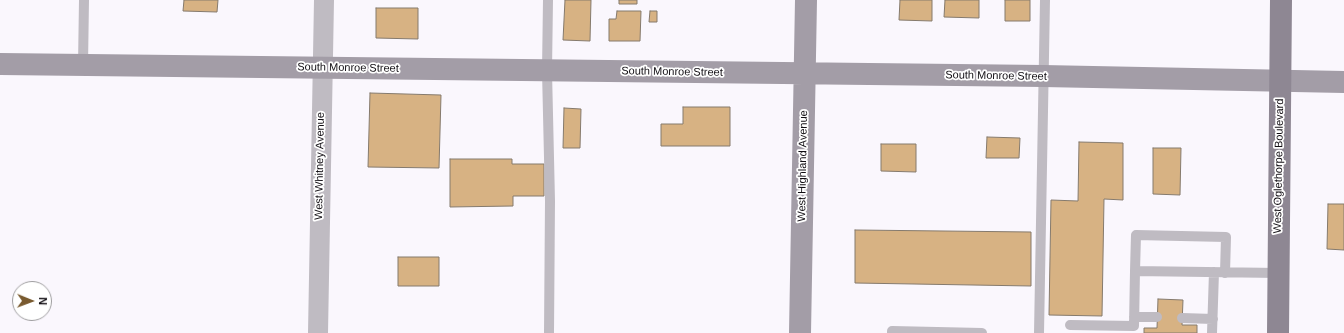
<!DOCTYPE html>
<html>
<head>
<meta charset="utf-8">
<style>
	body { margin:0 }
	#map { position:relative; width:1344px; height:333px; overflow:hidden; background:#faf7fd; font-family:Helvetica,sans-serif }
	canvas { display:block }
	.north { position:absolute; left:12px; top:281px; width:40px; height:40px; box-sizing:border-box; background:#fff; border:1px solid #9f9ea0; border-radius:50%; rotate:91deg; font-size:11px; font-weight:700; line-height:16px; text-align:center; color:#100d12 }
	.north::after { content:''; display:block; margin:auto; width:14px; height:18px; background:#795a2f; clip-path:polygon(50% 0,100% 100%,50% 72%,0 100%) }
</style>
</head>
<body>
<div id="map">
<canvas width="1344" height="333"></canvas>
<div class="north">N</div>
</div>
<script>
const c = document.querySelector('canvas').getContext('2d');
c.lineJoin = 'round';
function fill(path, color) { c.fillStyle = color; c.fill(path, 'evenodd'); }
const toPath = rows => new Path2D(rows.map(r => 'M' + r).join(''));
function stroke(path, color, width, dash) { c.strokeStyle = color; c.lineWidth = width; c.lineCap = dash ? 'butt' : 'round'; c.setLineDash(dash || []); c.stroke(path); }
function label(font, color, halo, rows, align = 'center') {
  c.font = font + ' Helvetica,sans-serif'; c.lineWidth = 3.5; c.setLineDash([]); c.textBaseline = 'middle'; c.strokeStyle = halo; c.fillStyle = color; for (const [text, x, y, turn = 0] of rows) {
    c.save(); c.translate(x, y); c.rotate((+turn || 0) * Math.PI / 180); c.textAlign = isNaN(turn) ? turn : align; if (halo) c.strokeText(text, 0, 0); c.fillText(text, 0, 0); c.restore();
  }
}
const building = toPath([
	[184,0,218,0,217,12,183,11,184,0],
	[565,0,591,0,590,41,563,40,565,0],
	[619,0,637,0,637,4,619,4,619,0],
	[900,0,932,0,932,21,899,20,900,0],
	[945,0,979,0,979,18,944,17,945,0],
	[1005,0,1030,0,1030,21,1005,21,1005,0],
	[376,8,418,8,418,39,376,38,376,8],
	[617,11,641,11,640,41,609,41,609,19,616,19,617,11],
	[650,11,657,11,657,22,649,22,650,11],
	[370,93,441,95,439,168,368,167,370,93],
	[683,107,730,107,730,146,661,146,661,124,683,124,683,107],
	[564,108,581,109,580,148,563,148,564,108],
	[987,137,1020,138,1019,158,986,158,987,137],
	[1079,142,1123,143,1123,200,1104,199,1102,316,1049,315,1051,200,1078,201,1079,142],
	[881,144,916,144,916,172,881,171,881,144],
	[1153,148,1181,148,1180,195,1153,194,1153,148],
	[450,159,512,159,512,164,544,164,544,196,513,196,513,206,450,207,450,159],
	[1328,204,1344,204,1344,250,1327,249,1328,204],
	[855,230,1031,232,1031,286,855,283,855,230],
	[398,257,439,257,439,286,398,286,398,257],
	[1158,299,1183,300,1182,325,1197,325,1197,333,1144,333,1144,328,1157,328,1158,299]
]);
const lane = toPath([
	[548,0,547,71,550,201,549,333],
	[83,65,84,0],
	[1135,271,1136,235,1226,237,1225,273],
	[1134,317,1157,317],
	[1182,318,1213,319],
	[1070,325,1134,326,1135,271,1278,273],
	[892,333,892,331,982,333],
	[1039,333,1045,0],
	[1212,333,1214,272]
]);
const street = toPath([
	[318,333,324,0]
]);
const secondary = toPath([
	[0,64,1043,76,1344,82],
	[800,333,806,0]
]);
const primary = toPath([
	[1278,333,1281,0]
]);
const streetNames = [
	["South Monroe Street",348,68,1],
	["South Monroe Street",672,72,1],
	["South Monroe Street",996,76,1],
	["West Whitney Avenue",320,166,-89],
	["West Highland Avenue",803,166,-89],
	["West Oglethorpe Boulevard",1279,166,-89]
];
fill(building, '#d7b283');
stroke(building, '#857a6d', 1);
stroke(lane, '#bfbbc2', 10);
stroke(street, '#bfbbc2', 20);
stroke(secondary, '#a39da7', 22);
stroke(primary, '#8e8793', 22);
label('11px', '#100d12', '#fff', streetNames);
</script>
</body>
</html>
